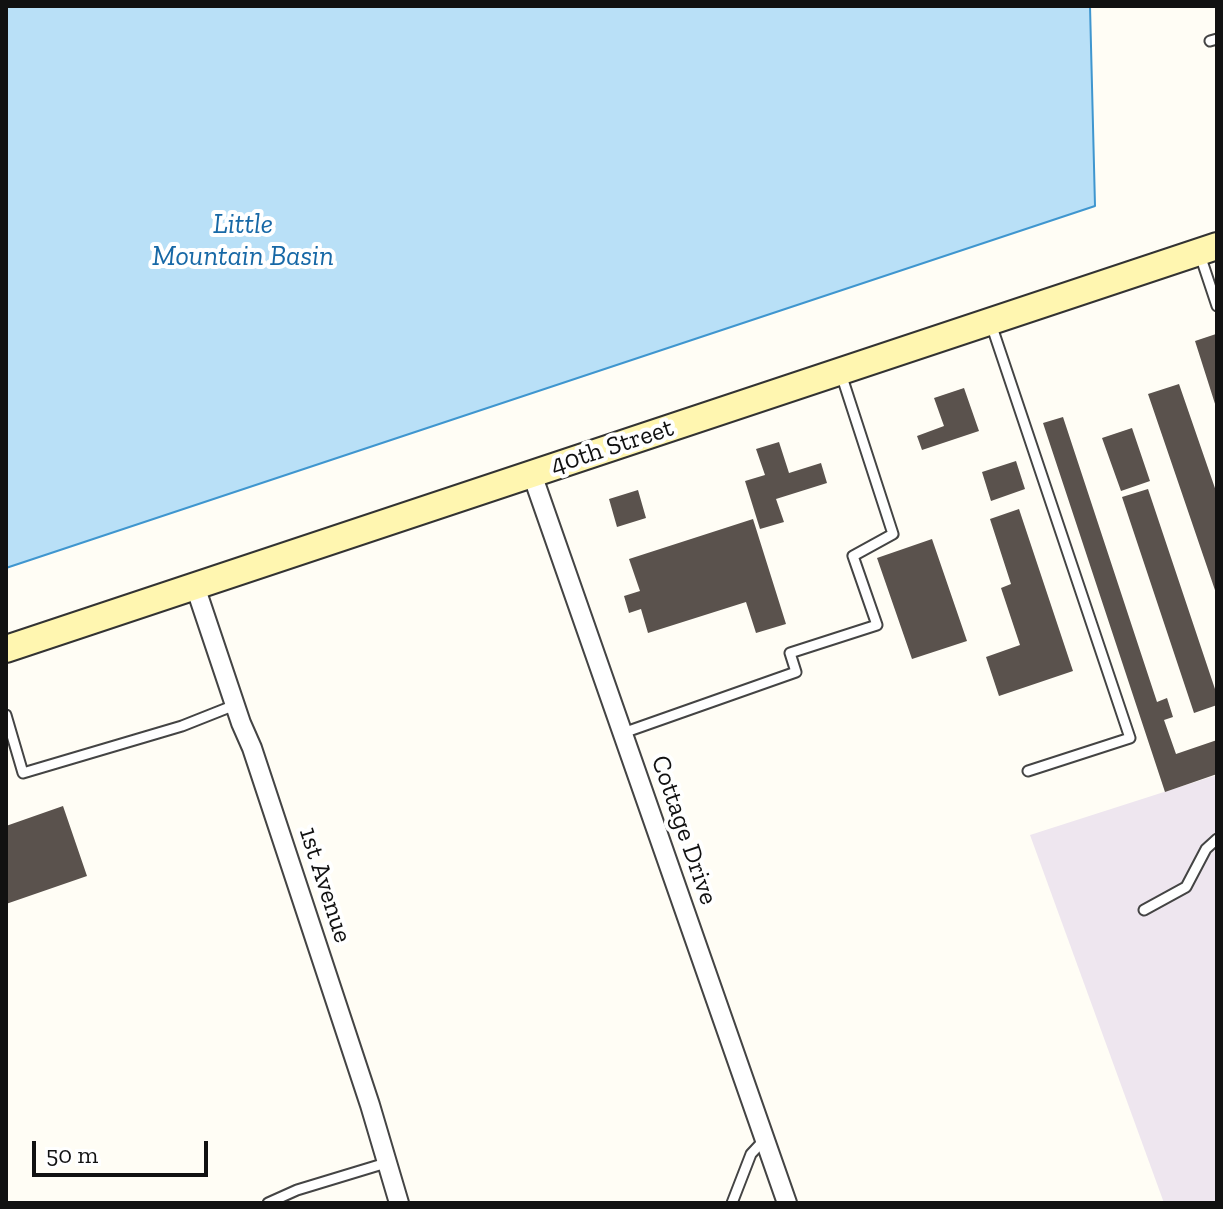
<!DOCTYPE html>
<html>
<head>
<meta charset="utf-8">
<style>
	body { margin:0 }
	#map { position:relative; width:1223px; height:1209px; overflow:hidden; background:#fffdf5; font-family:"Zilla Slab",serif }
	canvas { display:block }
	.frame { position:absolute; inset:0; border:8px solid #111; pointer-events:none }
	.scale { position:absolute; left:32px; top:1141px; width:176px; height:36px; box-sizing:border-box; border:4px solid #111; border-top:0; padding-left:10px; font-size:24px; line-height:28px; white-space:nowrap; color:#111; -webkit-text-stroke:6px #fff; paint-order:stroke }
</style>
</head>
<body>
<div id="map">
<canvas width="1223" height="1209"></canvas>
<div class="frame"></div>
<div class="scale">50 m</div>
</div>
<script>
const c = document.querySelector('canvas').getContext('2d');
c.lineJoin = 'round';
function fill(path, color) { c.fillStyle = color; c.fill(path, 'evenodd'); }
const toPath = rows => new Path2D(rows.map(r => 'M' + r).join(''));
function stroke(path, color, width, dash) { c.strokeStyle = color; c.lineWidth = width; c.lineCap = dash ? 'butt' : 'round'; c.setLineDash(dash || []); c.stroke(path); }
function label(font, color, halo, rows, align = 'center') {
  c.font = font + ' "Zilla Slab",serif'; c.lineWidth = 8; c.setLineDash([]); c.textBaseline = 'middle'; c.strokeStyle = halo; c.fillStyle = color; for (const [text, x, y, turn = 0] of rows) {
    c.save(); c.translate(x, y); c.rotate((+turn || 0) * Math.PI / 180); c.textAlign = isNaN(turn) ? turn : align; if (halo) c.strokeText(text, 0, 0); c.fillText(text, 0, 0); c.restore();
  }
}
const industrial = toPath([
	[1217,775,1217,1203,1164,1203,1030,835]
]);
const water = toPath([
	[6,6,1090,6,1095,206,6,568,6,6]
]);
const building = toPath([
	[1216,334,1217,338,1216,407,1195,341],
	[1179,384,1217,494,1217,596,1148,394],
	[964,388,979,431,922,450,917,436,944,426,934,398],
	[1063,417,1157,702,1167,698,1173,717,1164,720,1176,754,1217,740,1217,774,1165,792,1043,423],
	[1132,428,1150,481,1121,491,1102,438],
	[779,442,789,473,821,463,827,483,776,499,784,522,760,529,745,481,765,475,756,449],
	[1016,461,1025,489,991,501,982,472],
	[1148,489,1217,695,1217,705,1194,713,1122,497],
	[638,490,646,518,617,527,609,499],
	[1019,509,1073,671,999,696,986,657,1020,645,1001,588,1011,584,990,519],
	[753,519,786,624,756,633,746,602,648,633,641,609,629,613,624,596,640,591,629,559],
	[932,539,967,641,912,659,877,558],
	[63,806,87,876,6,904,6,826]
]);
const lane = toPath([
	[1210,41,1217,39],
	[1200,255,1217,306],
	[991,324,1130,738,1028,771],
	[6,715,23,773,182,726,235,705],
	[623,733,796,672,790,653,877,625,853,556,893,534,841,374],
	[1144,910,1186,887,1206,849,1217,839],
	[268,1203,297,1190,386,1163],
	[732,1203,751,1154,765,1139]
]);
const street = toPath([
	[532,474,787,1203],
	[195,586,241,723,252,748,370,1105,399,1203]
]);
const secondary = toPath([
	[6,649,1217,246]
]);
const streetNames = [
	["40th Street",612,447,-18],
	["Cottage Drive",684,830,71],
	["1st Avenue",325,885,72]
];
const waterNames = [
	["Little",243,225],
	["Mountain Basin",243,257]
];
fill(industrial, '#eee6ef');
fill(water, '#b9e0f7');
stroke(water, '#3f96cf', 2);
fill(building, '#5a524d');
stroke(lane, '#444', 13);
stroke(street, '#444', 22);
stroke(secondary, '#333', 30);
stroke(lane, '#fff', 9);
stroke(street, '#fff', 18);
stroke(secondary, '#fff6b0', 26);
label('26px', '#111', '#fff', streetNames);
label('italic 28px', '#1768a6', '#fff', waterNames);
</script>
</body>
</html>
